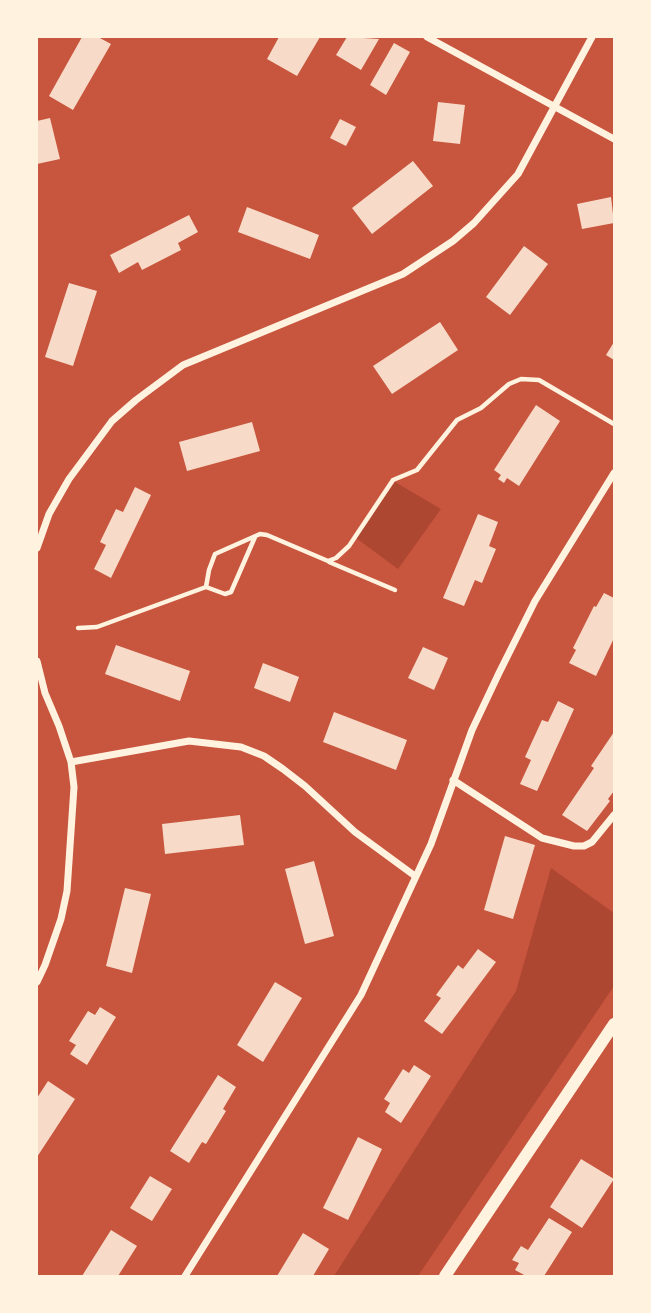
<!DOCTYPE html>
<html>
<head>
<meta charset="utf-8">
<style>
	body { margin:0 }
	#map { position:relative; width:651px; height:1313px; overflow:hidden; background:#c8553d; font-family:Manrope,sans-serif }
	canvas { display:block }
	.frame { position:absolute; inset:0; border:38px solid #fff3e0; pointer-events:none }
</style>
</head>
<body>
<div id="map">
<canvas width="651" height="1313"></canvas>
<div class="frame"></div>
</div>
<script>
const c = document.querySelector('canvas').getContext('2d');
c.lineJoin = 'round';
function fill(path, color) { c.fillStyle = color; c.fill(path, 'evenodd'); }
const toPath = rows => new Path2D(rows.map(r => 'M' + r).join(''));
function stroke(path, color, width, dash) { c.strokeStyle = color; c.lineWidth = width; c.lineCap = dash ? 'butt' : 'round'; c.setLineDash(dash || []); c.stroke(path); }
const green = toPath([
	[395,482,441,509,398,569,356,538],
	[551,868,614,913,614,986,418,1276,334,1276,516,991]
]);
const building = toPath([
	[82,37,98,37,111,44,73,110,49,96],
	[279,37,320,37,297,76,267,59],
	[347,37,379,39,361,70,336,55],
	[394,43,410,52,386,95,370,85],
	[438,102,465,105,460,144,433,141],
	[50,118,60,159,37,164,37,121],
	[340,119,356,127,346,146,330,138],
	[413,161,433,186,372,234,352,208],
	[611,197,614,223,582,229,577,204],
	[247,207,319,235,310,259,238,232],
	[189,215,198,232,178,243,181,250,142,270,138,262,119,273,110,255],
	[524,246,548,264,510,315,486,297],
	[69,283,97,291,73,366,45,357],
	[440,322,458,350,392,394,373,366],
	[614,342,614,360,606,355],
	[536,405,560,421,519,486,507,478,504,483,498,479,501,475,494,470],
	[252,422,260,451,187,471,179,442],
	[135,487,151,495,111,578,94,569,106,545,100,542,116,509,123,512],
	[478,514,498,522,489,546,496,549,482,583,475,580,464,606,443,598],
	[604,593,614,598,614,638,596,676,569,663,576,650,573,648,594,606,596,607],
	[116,645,190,671,180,701,105,674],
	[423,647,448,658,434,690,408,678],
	[263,663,299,677,290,702,254,688],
	[558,701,574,709,537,791,520,784,531,760,525,757,542,720,548,722],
	[334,712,407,740,396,770,323,742],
	[614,732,614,791,608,799,610,801,587,831,562,815,594,768,591,766],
	[240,815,244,845,165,854,162,824],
	[505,836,535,845,513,919,484,910],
	[314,861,334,936,305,944,285,869],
	[125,888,151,894,132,973,106,966],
	[478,949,496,962,442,1034,424,1021,441,998,436,995,458,965,463,969],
	[275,982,302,998,263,1062,237,1045],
	[100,1007,116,1017,87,1065,70,1054,76,1045,69,1041,88,1011,95,1015],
	[414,1065,431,1076,401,1123,385,1112,390,1103,384,1099,403,1069,409,1073],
	[218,1075,236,1087,223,1109,226,1111,206,1144,202,1142,189,1163,170,1151],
	[48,1081,75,1099,37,1157,37,1098],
	[358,1137,382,1149,348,1220,323,1208],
	[581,1159,614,1179,582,1228,550,1207],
	[150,1176,172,1189,152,1221,130,1208],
	[549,1218,572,1232,544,1276,526,1276,515,1270,519,1263,512,1260,521,1246,528,1250],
	[111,1230,137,1246,118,1276,82,1276],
	[303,1233,329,1249,313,1276,277,1276]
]);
const path = toPath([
	[329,562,395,590],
	[206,587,225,594,231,592,255,537],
	[78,628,97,627,206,587,209,570,215,554,260,534,267,535,328,561,336,558,349,546,393,480,417,470,457,420,481,408,509,384,521,379,539,380,614,424]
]);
const minor = toPath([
	[427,37,614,139],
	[37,548,49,514,69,479,112,421,136,400,183,365,403,274,453,241,474,223,518,174,592,37],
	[37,661,45,693,59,726,71,762,74,787,67,891,61,919,45,965,37,982],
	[71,762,189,741,241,747,264,756,283,769,305,786,355,832,415,876],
	[453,780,542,838,574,846,584,846,592,842,614,815],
	[185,1276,361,995,431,844,472,730,499,673,535,601,614,473]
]);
const tertiary = toPath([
	[445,1276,614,1024]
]);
fill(green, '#ae4732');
fill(building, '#f7dbc8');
stroke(path, '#fff3e0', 4.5);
stroke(minor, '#fff3e0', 7);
stroke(tertiary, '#fff3e0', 12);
</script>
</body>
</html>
